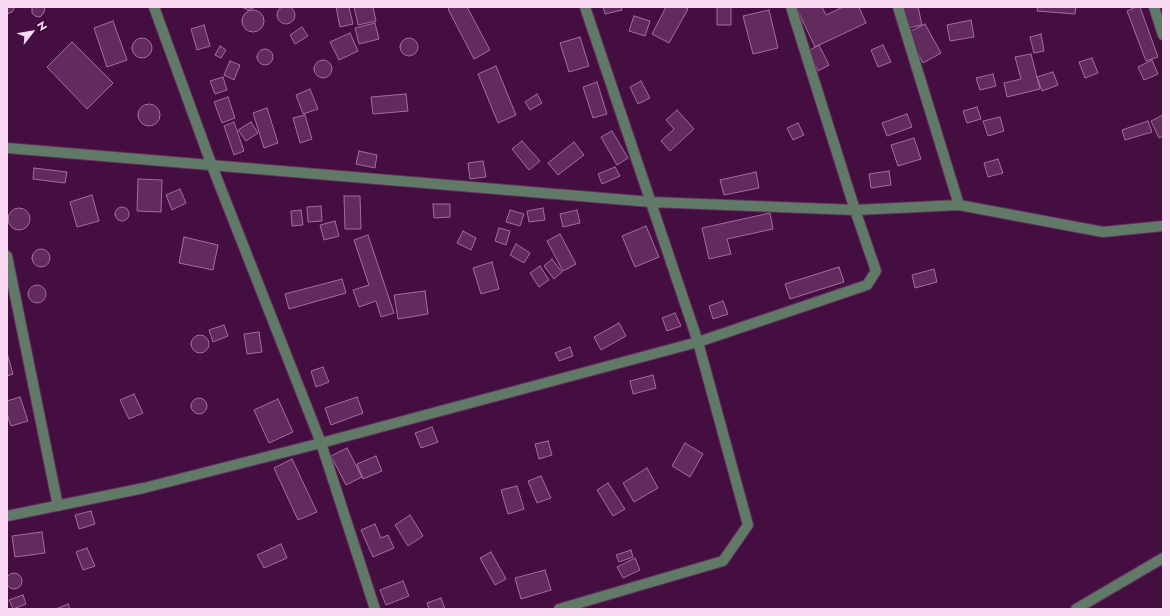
<!DOCTYPE html>
<html>
<head>
<meta charset="utf-8">
<style>
	body { margin:0 }
	#map { position:relative; width:1170px; height:616px; overflow:hidden; background:#440e40; font-family:Jost,sans-serif }
	canvas { display:block }
	.frame { position:absolute; inset:0; border:8px solid #fbd9f5; pointer-events:none }
	.north { position:absolute; left:12px; top:12px; width:40px; height:40px; -webkit-text-stroke:3px #390335; paint-order:stroke; rotate:59deg; font-size:11px; font-weight:700; line-height:16px; text-align:center; color:#fbd9f5 }
	.north::after { content:''; display:block; margin:auto; width:14px; height:18px; background:#fbd9f5; clip-path:polygon(50% 0,100% 100%,50% 72%,0 100%) }
</style>
</head>
<body>
<div id="map">
<canvas width="1170" height="616"></canvas>
<div class="frame"></div>
<div class="north">N</div>
</div>
<script>
const c = document.querySelector('canvas').getContext('2d');
c.lineJoin = 'round';
function fill(path, color) { c.fillStyle = color; c.fill(path, 'evenodd'); }
const toPath = rows => new Path2D(rows.map(r => 'M' + r).join(''));
function stroke(path, color, width, dash) { c.strokeStyle = color; c.lineWidth = width; c.lineCap = dash ? 'butt' : 'round'; c.setLineDash(dash || []); c.stroke(path); }
const building = toPath([
	'277 15a9 9 0 1 1 18 0a9 9 0 1 1-18 0Z',
	[7,7,15,7,12,12,7,14,7,7],
	[32,7,44,7,45,10,43,14,40,17,35,16,32,13,32,7],
	[242,7,256,7,248,10,242,7],
	[336,7,349,7,353,24,340,27,336,7],
	[354,7,373,7,376,21,358,25,354,7],
	[451,7,467,7,490,50,474,59,448,9,451,7],
	[603,7,621,7,622,10,605,14,603,7],
	[666,7,684,7,688,9,669,43,652,34,666,7],
	[717,7,731,7,731,25,717,25,717,7],
	[796,7,822,7,826,15,843,7,859,7,866,23,815,47,796,7],
	[902,7,918,7,922,25,908,28,902,7],
	[1038,7,1076,7,1075,14,1037,11,1038,7],
	[1136,7,1140,7,1158,57,1146,61,1127,11,1136,7],
	'242 21a11 11 0 1 1 22 0a11 11 0 1 1-22 0Z',
	[769,10,778,48,753,54,743,16,769,10],
	[634,16,650,21,645,36,629,31,634,16],
	[971,20,974,37,950,41,947,25,971,20],
	[113,21,127,60,107,67,94,28,113,21],
	[375,23,379,39,359,44,355,28,375,23],
	[925,24,941,53,923,63,907,33,925,24],
	[204,25,210,46,197,50,191,29,204,25],
	[302,27,308,36,295,44,290,35,302,27],
	[350,33,358,51,339,60,330,42,350,33],
	[1041,34,1044,51,1034,53,1030,37,1041,34],
	[580,37,589,66,569,72,560,43,580,37],
	'400 47a9 9 0 1 1 18 0a9 9 0 1 1-18 0Z',
	'132 48a10 10 0 1 1 20 0a10 10 0 1 1-20 0Z',
	[72,42,113,83,87,109,47,67,72,42],
	[819,45,829,65,818,71,808,51,819,45],
	[883,45,891,62,878,67,871,50,883,45],
	[220,46,226,50,221,58,215,55,220,46],
	'257 57a8 8 0 1 1 16 0a8 8 0 1 1-16 0Z',
	[1031,54,1040,89,1007,97,1004,83,1021,79,1015,57,1031,54],
	[1092,58,1098,73,1085,78,1079,62,1092,58],
	'314 69a9 9 0 1 1 18 0a9 9 0 1 1-18 0Z',
	[1152,60,1158,74,1144,80,1138,67,1152,60],
	[230,61,240,65,234,80,224,75,230,61],
	[496,66,516,115,498,123,478,74,496,66],
	[1053,72,1058,85,1042,91,1037,77,1053,72],
	[993,74,996,86,980,90,976,78,993,74],
	[223,77,227,90,215,94,210,81,223,77],
	[641,81,650,98,638,104,630,87,641,81],
	[597,82,607,114,593,118,583,87,597,82],
	[310,89,318,109,303,114,296,95,310,89],
	[406,94,408,111,373,114,371,97,406,94],
	[537,94,542,103,530,110,525,102,537,94],
	[228,97,235,118,222,123,214,102,228,97],
	'138 115a11 11 0 1 1 22 0a11 11 0 1 1-22 0Z',
	[977,107,981,119,967,123,963,111,977,107],
	[267,108,278,143,264,148,253,113,267,108],
	[677,110,694,129,670,151,661,141,674,129,666,120,677,110],
	[907,114,912,127,887,136,882,123,907,114],
	[305,115,312,139,300,143,293,118,305,115],
	[1163,115,1163,136,1159,138,1151,121,1163,115],
	[1000,117,1004,131,988,136,983,121,1000,117],
	[1148,121,1152,132,1125,140,1122,130,1148,121],
	[234,122,244,151,234,155,224,126,234,122],
	[251,122,258,133,246,141,238,130,251,122],
	[798,123,804,135,793,140,787,128,798,123],
	[612,131,628,158,617,165,601,137,612,131],
	[914,138,921,159,898,166,891,145,914,138],
	[522,141,540,161,529,170,512,149,522,141],
	[574,142,584,155,558,175,548,163,574,142],
	[359,151,377,155,375,168,356,164,359,151],
	[998,159,1003,173,988,177,984,163,998,159],
	[483,161,486,177,470,179,468,163,483,161],
	[615,167,620,176,602,184,598,174,615,167],
	[34,168,67,172,65,183,33,179,34,168],
	[889,171,891,185,871,188,869,174,889,171],
	[756,172,759,188,724,195,720,180,756,172],
	[138,179,162,180,161,212,137,211,138,179],
	[180,189,186,203,172,210,166,195,180,189],
	[92,195,99,221,77,227,70,202,92,195],
	[344,196,360,196,361,229,345,229,344,196],
	[433,204,450,204,450,217,434,218,433,204],
	[321,206,322,221,308,222,307,207,321,206],
	'115 214a7 7 0 1 1 14 0a7 7 0 1 1-14 0Z',
	[543,208,545,220,529,222,527,211,543,208],
	'8 219a11 11 0 1 1 22 0a11 11 0 1 1-22 0Z',
	[301,210,303,225,292,226,291,211,301,210],
	[510,210,524,214,520,226,506,222,510,210],
	[577,210,580,223,563,227,560,214,577,210],
	[770,213,773,229,727,239,731,254,709,259,702,228,770,213],
	[335,221,339,236,324,240,320,225,335,221],
	[646,226,659,257,635,267,622,236,646,226],
	[499,228,510,231,506,245,495,241,499,228],
	[463,231,476,238,471,250,457,243,463,231],
	[560,234,576,264,563,271,547,241,560,234],
	[368,235,394,313,381,317,376,301,359,307,353,290,369,285,354,240,368,235],
	[184,237,218,245,213,270,179,263,184,237],
	[516,244,530,253,524,263,510,255,516,244],
	'32 258a9 9 0 1 1 18 0a9 9 0 1 1-18 0Z',
	[552,259,562,272,554,279,544,266,552,259],
	[492,262,499,289,481,294,473,268,492,262],
	[540,266,549,280,539,287,530,273,540,266],
	[839,267,844,282,790,299,785,284,839,267],
	[934,269,937,282,915,288,912,275,934,269],
	[342,279,346,293,289,309,285,294,342,279],
	'28 294a9 9 0 1 1 18 0a9 9 0 1 1-18 0Z',
	[425,291,428,314,398,319,394,295,425,291],
	[723,301,728,314,713,319,709,306,723,301],
	[675,313,681,326,667,331,662,318,675,313],
	[619,323,626,336,601,350,594,337,619,323],
	[224,325,228,336,213,342,209,330,224,325],
	[259,332,262,352,247,354,244,334,259,332],
	'191 344a9 9 0 1 1 18 0a9 9 0 1 1-18 0Z',
	[570,347,573,356,559,361,555,353,570,347],
	[7,353,13,374,7,376,7,353],
	[323,367,329,382,316,387,311,371,323,367],
	[653,375,656,388,633,394,630,381,653,375],
	[134,394,143,413,129,419,120,400,134,394],
	[20,397,28,421,11,426,7,414,7,401,20,397],
	[357,397,363,413,331,425,325,408,357,397],
	'191 406a8 8 0 1 1 16 0a8 8 0 1 1-16 0Z',
	[278,399,293,432,269,443,254,410,278,399],
	[432,427,438,442,421,448,415,433,432,427],
	[548,441,552,455,539,459,535,444,548,441],
	[685,443,703,454,690,477,672,466,685,443],
	[347,448,362,477,346,485,331,456,347,448],
	[376,456,382,471,363,479,357,464,376,456],
	[292,459,317,512,298,520,274,468,292,459],
	[647,468,658,488,634,502,623,483,647,468],
	[541,476,551,498,537,503,528,481,541,476],
	[608,483,625,509,613,516,597,490,608,483],
	[517,486,524,509,508,514,501,490,517,486],
	[91,511,95,524,79,529,75,515,91,511],
	[410,515,423,536,408,546,395,525,410,515],
	[375,524,381,538,388,535,394,548,373,557,361,530,375,524],
	[42,532,45,553,15,557,12,536,42,532],
	[281,544,287,558,264,568,257,555,281,544],
	[87,548,95,566,83,570,76,552,87,548],
	[631,550,633,557,619,562,616,555,631,550],
	[491,552,506,579,495,585,480,558,491,552],
	[635,558,640,570,623,578,617,567,635,558],
	[545,570,551,590,521,599,515,578,545,570],
	'6 581a8 8 0 1 1 16 0a8 8 0 1 1-16 0Z',
	[403,581,409,596,386,605,380,590,403,581],
	[23,595,26,604,13,609,9,600,23,595],
	[441,598,445,609,429,609,427,603,441,598],
	[68,604,70,609,56,609,68,604]
]);
const minor = toPath([
	[154,7,212,166,321,443,375,609],
	[898,7,959,205],
	[1154,7,1163,35],
	[7,148,651,202,855,210,791,7],
	[7,256,58,506],
	[7,516,144,488,321,443,698,342,867,285,876,271,855,210,959,205,1103,232,1163,226],
	[559,609,723,561,748,525,698,342,585,7],
	[1076,609,1163,558]
]);
fill(building, '#622b5d');
stroke(building, '#a76b9f', 1);
stroke(minor, '#612e5d', 12);
stroke(minor, '#617a67', 10);
</script>
</body>
</html>
